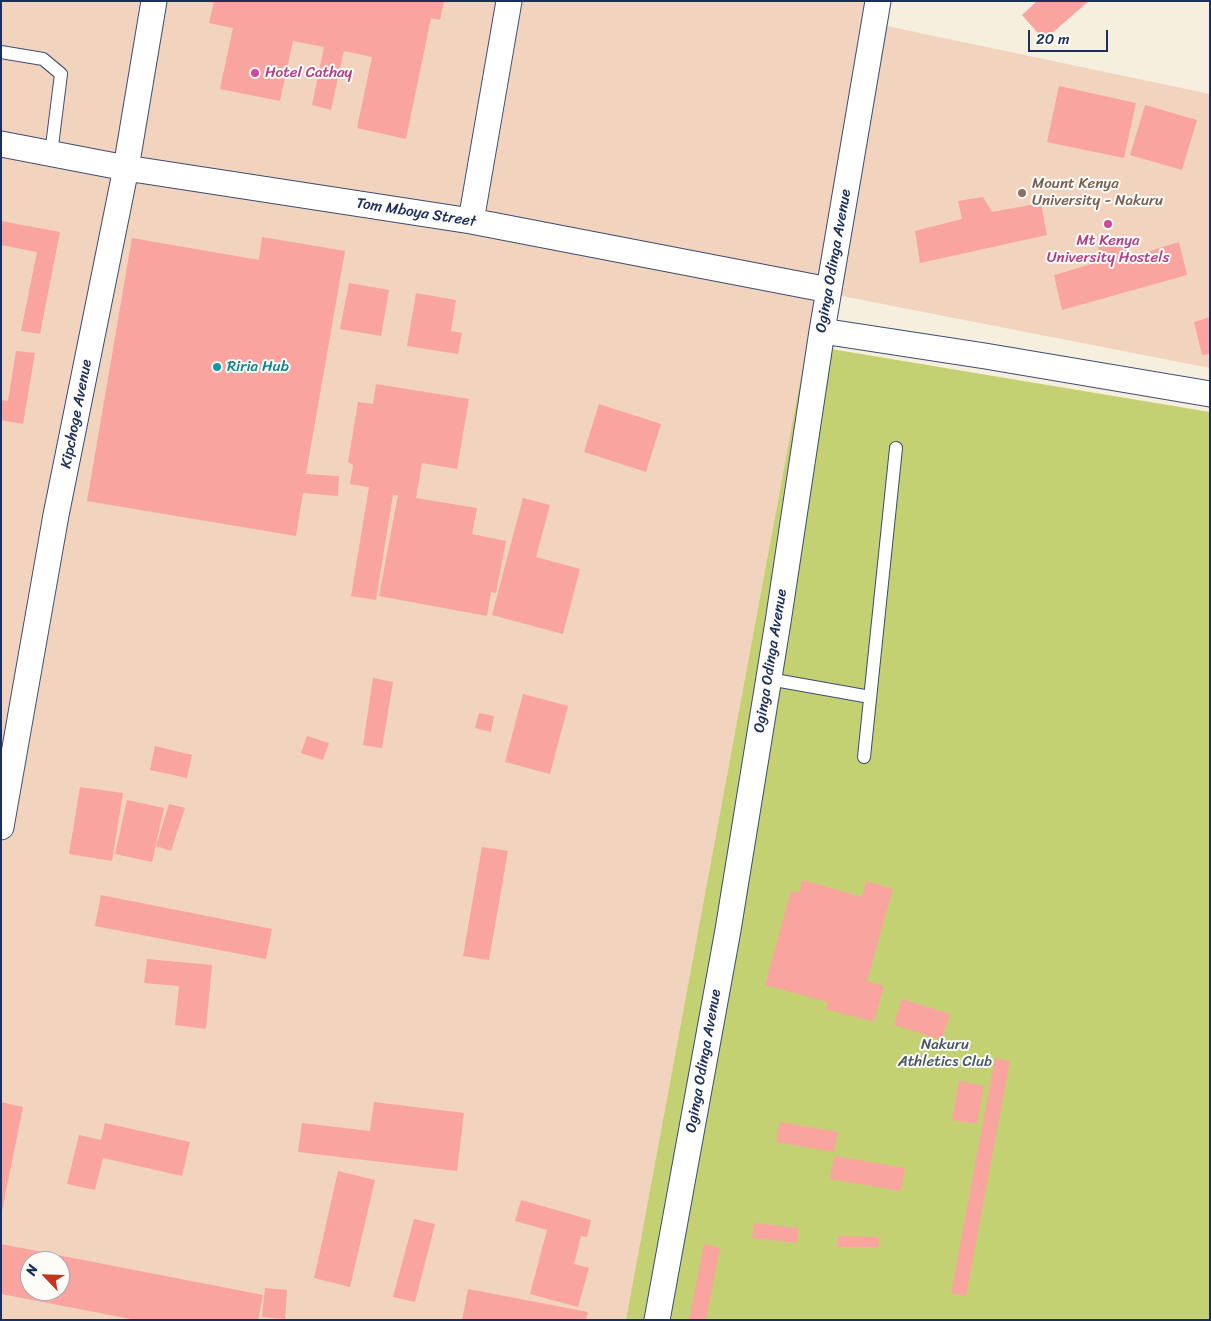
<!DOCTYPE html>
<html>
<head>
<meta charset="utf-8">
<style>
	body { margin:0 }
	#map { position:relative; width:1211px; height:1321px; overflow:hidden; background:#f6efdd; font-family:Sriracha,sans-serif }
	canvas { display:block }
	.frame { position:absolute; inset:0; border:2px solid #1b2f5e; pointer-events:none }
	.north { position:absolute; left:20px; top:1251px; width:50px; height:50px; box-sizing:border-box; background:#fdfcf7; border:1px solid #a3aaba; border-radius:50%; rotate:294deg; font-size:14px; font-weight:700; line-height:20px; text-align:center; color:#1b2f5e }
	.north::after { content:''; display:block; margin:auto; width:18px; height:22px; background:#c8321e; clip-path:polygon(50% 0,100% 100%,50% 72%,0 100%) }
	.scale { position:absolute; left:1028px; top:30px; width:80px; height:22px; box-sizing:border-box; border:2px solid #1b2f5e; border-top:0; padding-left:6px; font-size:15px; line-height:18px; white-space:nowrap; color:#1b2f5e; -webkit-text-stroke:4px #fdfcf7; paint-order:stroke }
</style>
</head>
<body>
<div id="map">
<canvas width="1211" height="1321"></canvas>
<div class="frame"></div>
<div class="north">N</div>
<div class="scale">20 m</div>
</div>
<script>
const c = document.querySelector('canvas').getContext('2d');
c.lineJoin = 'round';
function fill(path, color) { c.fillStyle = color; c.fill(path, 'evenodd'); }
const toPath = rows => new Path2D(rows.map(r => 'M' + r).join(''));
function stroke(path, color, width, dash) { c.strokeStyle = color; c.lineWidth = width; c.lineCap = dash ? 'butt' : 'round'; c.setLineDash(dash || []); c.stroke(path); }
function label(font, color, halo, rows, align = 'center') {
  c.font = font + ' Sriracha,sans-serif'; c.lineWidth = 4; c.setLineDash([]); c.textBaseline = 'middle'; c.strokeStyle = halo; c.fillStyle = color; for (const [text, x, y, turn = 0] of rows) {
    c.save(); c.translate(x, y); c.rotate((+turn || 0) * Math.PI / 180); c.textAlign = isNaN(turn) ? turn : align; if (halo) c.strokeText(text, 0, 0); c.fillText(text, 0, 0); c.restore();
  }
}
const built = toPath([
	[1,1,866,1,863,21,1210,94,1210,368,816,291,640,1320,1,1320],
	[30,1261,60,1261,60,1291,30,1291]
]);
const green = toPath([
	[807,345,1210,412,1210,1320,626,1320]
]);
const building = toPath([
	[214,1,444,1,440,20,431,18,406,139,357,128,372,57,344,51,331,110,312,105,324,47,293,41,280,101,220,89,233,28,209,23],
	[1037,1,1089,1,1044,40,1022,15],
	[1059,86,1136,103,1124,158,1047,142],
	[1145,105,1197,120,1182,170,1130,155],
	[983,197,992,212,1041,203,1047,235,920,263,915,231,962,219,958,201],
	[1,221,60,232,40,334,21,331,37,252,1,245],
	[262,237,345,251,306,474,339,476,338,496,303,493,296,536,87,501,132,238,259,260],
	[1124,241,1131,257,1179,242,1187,275,1062,310,1054,275,1102,261,1097,244],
	[349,283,389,290,381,336,340,329],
	[416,293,456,300,451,331,462,333,458,354,407,346],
	[1210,317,1210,354,1202,355,1194,322],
	[16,351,35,353,23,424,1,420,1,400,8,401],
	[376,384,469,399,457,469,422,463,416,498,477,508,472,534,506,541,496,593,491,592,487,616,379,596,398,495,393,495,376,600,351,596,369,487,350,484,353,465,348,462,358,402,373,404],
	[599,404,661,424,646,472,584,452],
	[523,498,550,505,536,557,580,569,563,634,492,615],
	[373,678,393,682,382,748,363,745],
	[523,694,568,706,550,774,505,762],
	[479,713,494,716,491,732,475,728],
	[307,736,329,743,323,760,301,753],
	[155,746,192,755,187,778,150,770],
	[80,787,123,793,112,861,69,854],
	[127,800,164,808,152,862,115,854],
	[169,804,185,808,171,851,156,846],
	[482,847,508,851,489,960,463,956],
	[802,880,862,897,866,881,893,889,867,981,884,986,874,1022,826,1009,828,1002,765,985,791,891,799,893],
	[101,895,272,929,266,959,95,926],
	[147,959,212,965,206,1029,175,1025,179,986,144,983],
	[902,999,950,1014,942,1040,894,1025],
	[995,1058,1010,1061,966,1296,951,1293],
	[959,1081,984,1086,977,1124,952,1120],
	[1,1102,23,1107,2,1211,1,1211],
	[374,1102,464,1113,457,1171,298,1152,302,1123,370,1131],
	[780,1122,838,1132,834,1152,776,1142],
	[105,1123,190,1142,182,1176,103,1158,95,1190,67,1184,79,1135,101,1140],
	[834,1156,905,1168,901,1191,830,1179],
	[338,1171,375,1180,350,1287,314,1278],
	[521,1200,591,1220,587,1237,581,1236,574,1264,589,1268,578,1307,530,1294,547,1230,515,1221],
	[414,1219,435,1224,415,1302,393,1297],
	[754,1223,799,1228,797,1243,752,1238],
	[838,1236,879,1237,879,1247,837,1247],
	[1,1244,263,1295,258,1320,136,1320,1,1294],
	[30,1261,60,1261,60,1291,30,1291],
	[704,1244,720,1248,706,1320,689,1320],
	[265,1288,287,1290,285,1319,262,1317],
	[468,1289,588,1312,586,1320,462,1320]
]);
const lane = toPath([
	[1,52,43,59,61,74,51,154],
	[769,679,870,697],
	[864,757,896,448]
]);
const street = toPath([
	[1,144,126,168,471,221,829,290],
	[471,221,509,1],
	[822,331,985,356,1210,394],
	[1,827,56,515,126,168,154,1],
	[657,1320,728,930,778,622,822,331,878,1]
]);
const markers = [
	[255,73,5,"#d1479c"],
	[1022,193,5,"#8d6e63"],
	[1108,224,5,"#d1479c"],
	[217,367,5,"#0f9aa8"]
];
const hotelNames = [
	["Hotel Cathay",265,73],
	["Mt Kenya",1108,241,"center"],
	["University Hostels",1108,258,"center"]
];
const educationNames = [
	["Mount Kenya",1032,184],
	["University - Nakuru",1032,201]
];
const streetNames = [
	["Tom Mboya Street",416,213,9],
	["Oginga Odinga Avenue",834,261,-80],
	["Kipchoge Avenue",77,414,-79],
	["Oginga Odinga Avenue",771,661,-81],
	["Oginga Odinga Avenue",704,1061,-80]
];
const cultureNames = [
	["Riria Hub",227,367]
];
const parkNames = [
	["Nakuru",945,1045],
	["Athletics Club",945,1062]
];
fill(built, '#f2d4be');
fill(green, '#c4d173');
fill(building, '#f9a49e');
stroke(lane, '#3c4c71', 14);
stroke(street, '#3c4c71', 27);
stroke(lane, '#fff', 12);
stroke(street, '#fff', 25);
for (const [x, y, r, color] of markers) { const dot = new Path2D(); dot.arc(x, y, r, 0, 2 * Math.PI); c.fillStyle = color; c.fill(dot); stroke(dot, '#fdfcf7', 2); }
label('15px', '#b23c85', '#fdfcf7', hotelNames, 'left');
label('15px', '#785e54', '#fdfcf7', educationNames, 'left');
label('15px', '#1b2f5e', '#fdfcf7', streetNames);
label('15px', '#0d838f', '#fdfcf7', cultureNames, 'left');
label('15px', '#455863', '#fdfcf7', parkNames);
</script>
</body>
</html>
